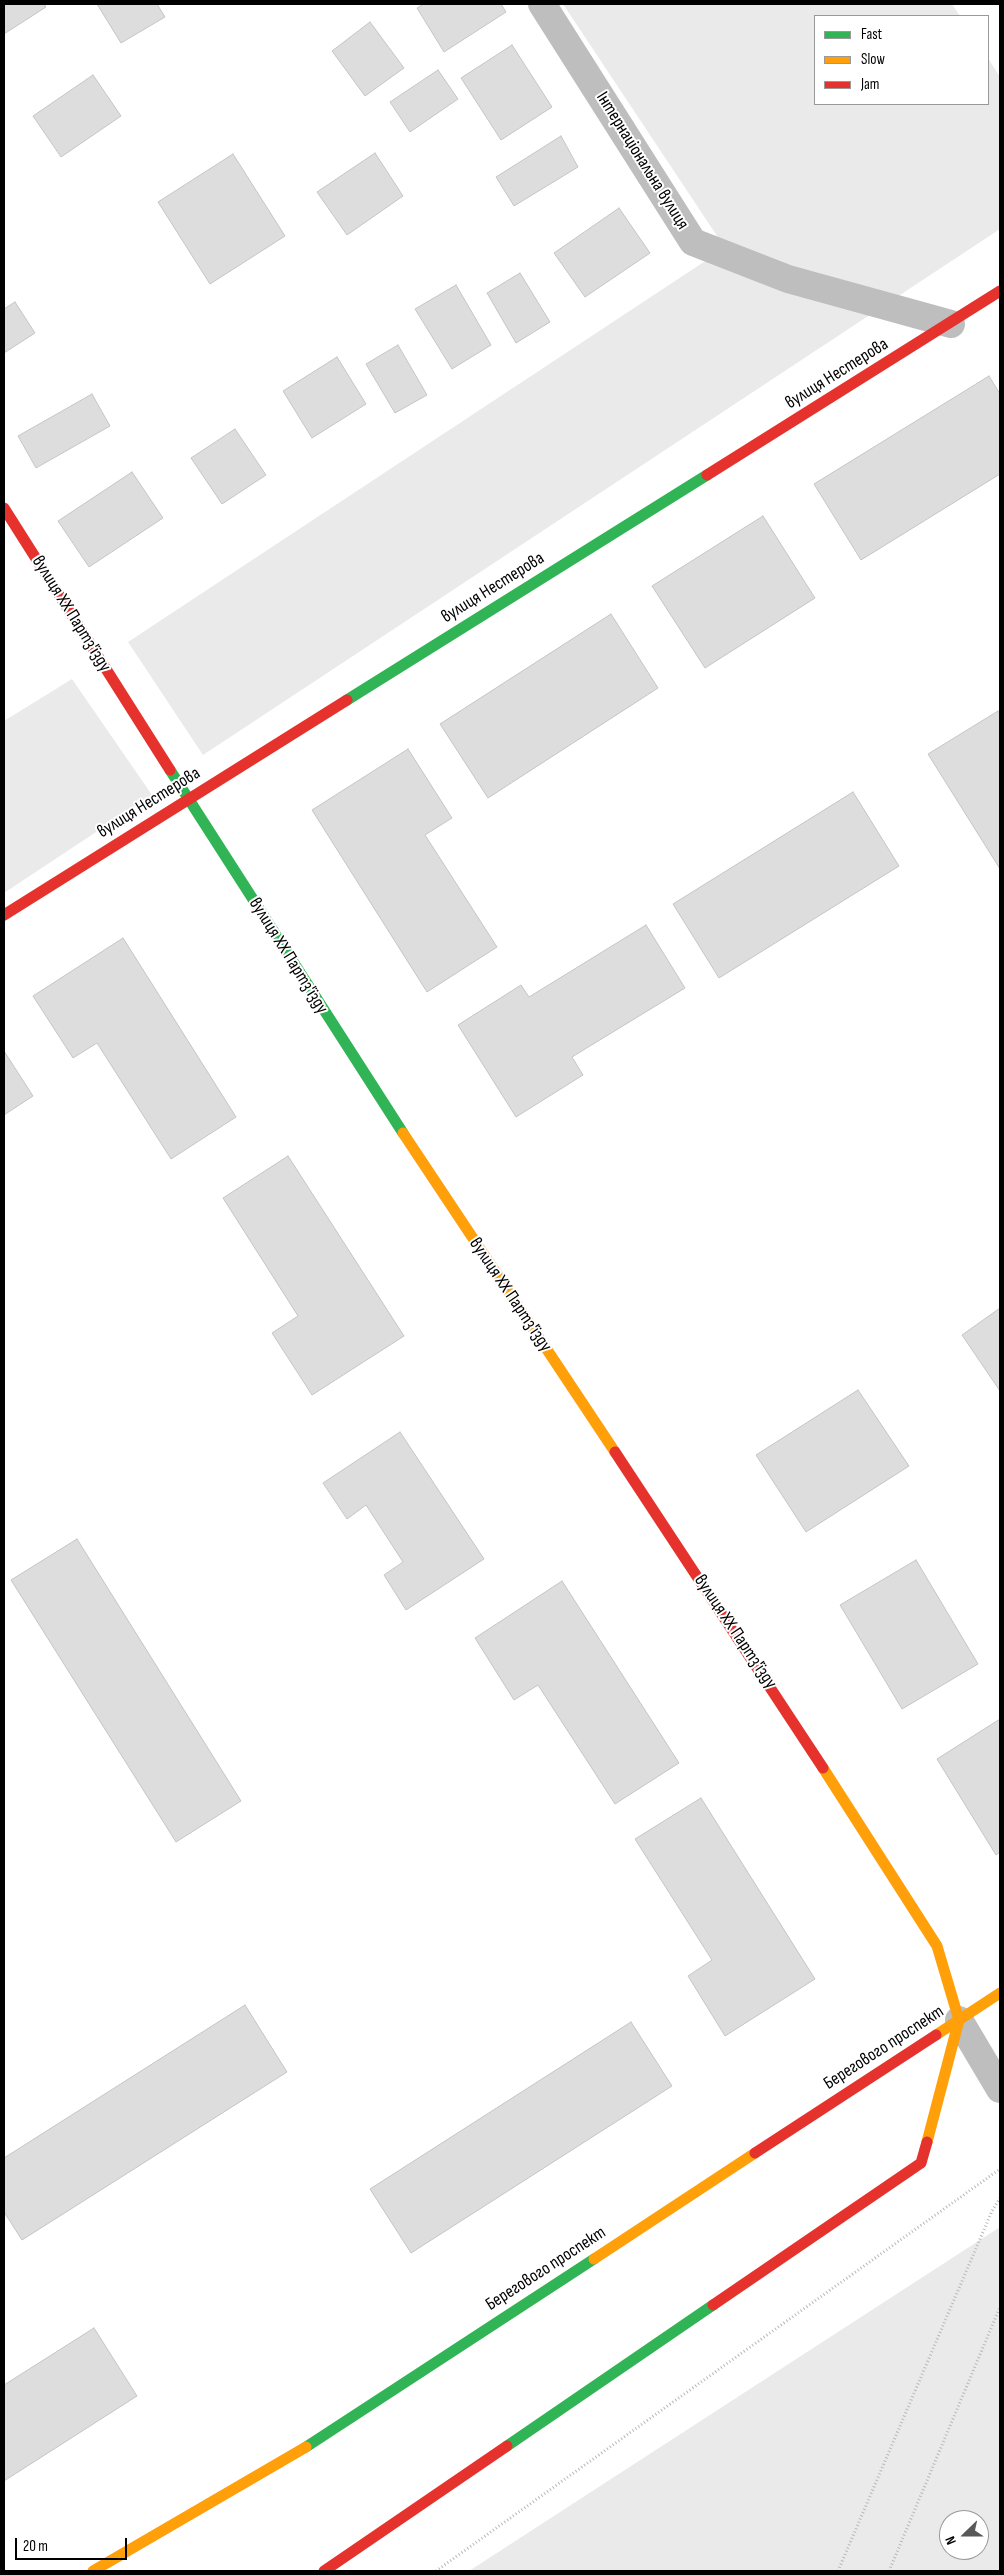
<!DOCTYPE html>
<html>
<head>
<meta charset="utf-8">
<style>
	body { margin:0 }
	#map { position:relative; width:1004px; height:2575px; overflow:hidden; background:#fff; font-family:"Sofia Sans Condensed",sans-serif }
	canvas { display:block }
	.frame { position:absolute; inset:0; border:5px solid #000; pointer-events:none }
	.legend { position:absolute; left:814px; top:15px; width:175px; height:90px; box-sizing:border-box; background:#fff; border:1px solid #999; margin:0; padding:6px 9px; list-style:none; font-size:15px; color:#000 }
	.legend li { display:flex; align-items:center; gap:10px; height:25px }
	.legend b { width:25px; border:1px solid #999 }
	.north { position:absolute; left:939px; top:2510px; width:50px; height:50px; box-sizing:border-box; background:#fff; border:1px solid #999; border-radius:50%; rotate:248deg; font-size:14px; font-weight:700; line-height:20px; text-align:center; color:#000 }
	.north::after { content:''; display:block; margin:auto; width:18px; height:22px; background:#595959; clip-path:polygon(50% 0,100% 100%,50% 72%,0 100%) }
	.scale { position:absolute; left:15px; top:2538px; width:112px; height:22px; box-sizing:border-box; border:2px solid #000; border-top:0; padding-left:6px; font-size:15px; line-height:18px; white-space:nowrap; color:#000; -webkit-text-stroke:4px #fff; paint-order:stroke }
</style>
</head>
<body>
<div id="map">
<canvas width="1004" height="2575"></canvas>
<div class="frame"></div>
<ul class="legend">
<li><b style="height:6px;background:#30b455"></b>Fast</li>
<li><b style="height:6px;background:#ff9f0a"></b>Slow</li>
<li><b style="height:6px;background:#e5322d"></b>Jam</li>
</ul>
<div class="north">N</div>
<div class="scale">20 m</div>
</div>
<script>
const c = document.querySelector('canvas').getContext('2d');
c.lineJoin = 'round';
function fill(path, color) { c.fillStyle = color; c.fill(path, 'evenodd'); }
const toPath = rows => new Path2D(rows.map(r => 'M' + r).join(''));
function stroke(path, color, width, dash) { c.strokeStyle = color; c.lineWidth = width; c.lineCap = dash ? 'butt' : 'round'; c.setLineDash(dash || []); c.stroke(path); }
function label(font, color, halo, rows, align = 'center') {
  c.font = font + ' "Sofia Sans Condensed",sans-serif'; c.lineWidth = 4; c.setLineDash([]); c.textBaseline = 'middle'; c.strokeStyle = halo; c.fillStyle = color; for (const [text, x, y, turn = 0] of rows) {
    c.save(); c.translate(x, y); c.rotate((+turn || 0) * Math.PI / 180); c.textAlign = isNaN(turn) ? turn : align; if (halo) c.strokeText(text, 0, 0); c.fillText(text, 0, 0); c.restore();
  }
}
const green = toPath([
	[563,4,952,4,960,16,815,16,815,104,988,104,988,58,1000,77,1000,229,203,755,128,642,725,248],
	[72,679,152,795,4,893,4,721],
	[1000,2227,1000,2571,469,2571],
	[949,2520,979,2520,979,2550,949,2550]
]);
const building = toPath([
	[4,4,44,4,46,7,4,34,4,4],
	[97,4,157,4,165,17,121,43,97,4],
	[424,4,501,4,506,12,444,52,417,8,424,4],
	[370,22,404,68,365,96,332,51,370,22],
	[512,45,552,107,501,140,461,78,512,45],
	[438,70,458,99,410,132,390,102,438,70],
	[93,75,121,116,61,157,33,116,93,75],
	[561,136,578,167,514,206,496,177,561,136],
	[375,153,403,196,347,235,317,192,375,153],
	[233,154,285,236,210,284,158,202,233,154],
	[619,208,650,253,585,297,554,253,619,208],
	[520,273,550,322,516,343,487,293,520,273],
	[456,285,491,345,452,369,415,309,456,285],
	[15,302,35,333,4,353,4,309,15,302],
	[398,345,427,395,395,413,366,364,398,345],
	[337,357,366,404,312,438,283,391,337,357],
	[989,376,1000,394,1000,474,861,560,814,484,989,376],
	[92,394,110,426,36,468,18,436,92,394],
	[235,429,266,475,222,504,191,458,235,429],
	[132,472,163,518,89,567,58,521,132,472],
	[763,516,815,598,705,668,652,586,763,516],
	[611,614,658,688,488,798,440,724,611,614],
	[998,711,1000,715,1000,869,928,754,998,711],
	[408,749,452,818,425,835,497,947,427,992,312,810,408,749],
	[853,792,899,866,719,978,673,904,853,792],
	[646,925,685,988,572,1057,583,1075,516,1117,458,1025,521,985,529,997,646,925],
	[123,938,236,1117,171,1159,97,1043,73,1058,33,996,123,938],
	[4,1051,33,1096,4,1115,4,1051],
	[288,1156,404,1336,312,1395,272,1333,298,1316,223,1198,288,1156],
	[1000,1308,1000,1391,962,1335,1000,1308],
	[858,1390,909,1466,806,1532,756,1455,858,1390],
	[400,1432,484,1559,406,1610,384,1575,403,1562,366,1505,347,1519,323,1483,400,1432],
	[77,1539,241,1801,176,1842,11,1580,77,1539],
	[916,1560,978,1664,902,1709,840,1605,916,1560],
	[562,1581,679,1763,615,1804,538,1685,514,1700,475,1638,562,1581],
	[1000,1719,1000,1852,996,1855,937,1759,1000,1719],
	[701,1798,815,1979,725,2036,688,1976,712,1960,635,1839,701,1798],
	[245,2005,287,2072,22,2240,4,2212,4,2158,245,2005],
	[631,2022,672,2086,411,2253,370,2189,631,2022],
	[94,2328,137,2396,4,2481,4,2385,94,2328]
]);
const path = toPath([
	[436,2571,1000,2169],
	[838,2571,992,2211,1000,2198],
	[889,2571,1000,2307]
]);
const street = toPath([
	[542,4,693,242,788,279,951,324],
	[959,2020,1000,2089]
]);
const fast = toPath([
	[347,700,707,475],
	[170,770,403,1133],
	[507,2446,713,2305],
	[306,2447,594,2259]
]);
const slow = toPath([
	[403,1133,615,1452],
	[823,1768,937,1946,959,2020],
	[936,2035,1000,1993],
	[927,2142,959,2020],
	[594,2259,755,2153],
	[93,2571,306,2447]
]);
const jam = toPath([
	[707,475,1000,291],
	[4,508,170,770],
	[4,915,347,700],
	[615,1452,823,1768],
	[755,2153,936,2035],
	[713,2305,921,2163,927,2142],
	[324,2571,507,2446]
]);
const streetNames = [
	["Інтернаціональна вулиця",642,161,58],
	["вулиця Нестерова",837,374,-32],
	["вулиця Нестерова",493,588,-32],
	["вулиця XX Партз'їзду",71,614,58],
	["вулиця Нестерова",149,803,-32],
	["вулиця XX Партз'їзду",288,956,58],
	["вулиця XX Партз'їзду",510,1295,56],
	["вулиця XX Партз'їзду",735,1632,56],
	["Берегового проспект",884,2048,-33],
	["Берегового проспект",546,2269,-33]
];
fill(green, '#eaeaea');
fill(building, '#ddd');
stroke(building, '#c5c5c5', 1);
stroke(path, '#b8b8b8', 3, [1, 2.5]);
stroke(street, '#bebebe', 28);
stroke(fast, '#30b455', 11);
stroke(slow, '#ff9f0a', 11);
stroke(jam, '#e5322d', 11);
label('18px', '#000', '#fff', streetNames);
</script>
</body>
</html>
